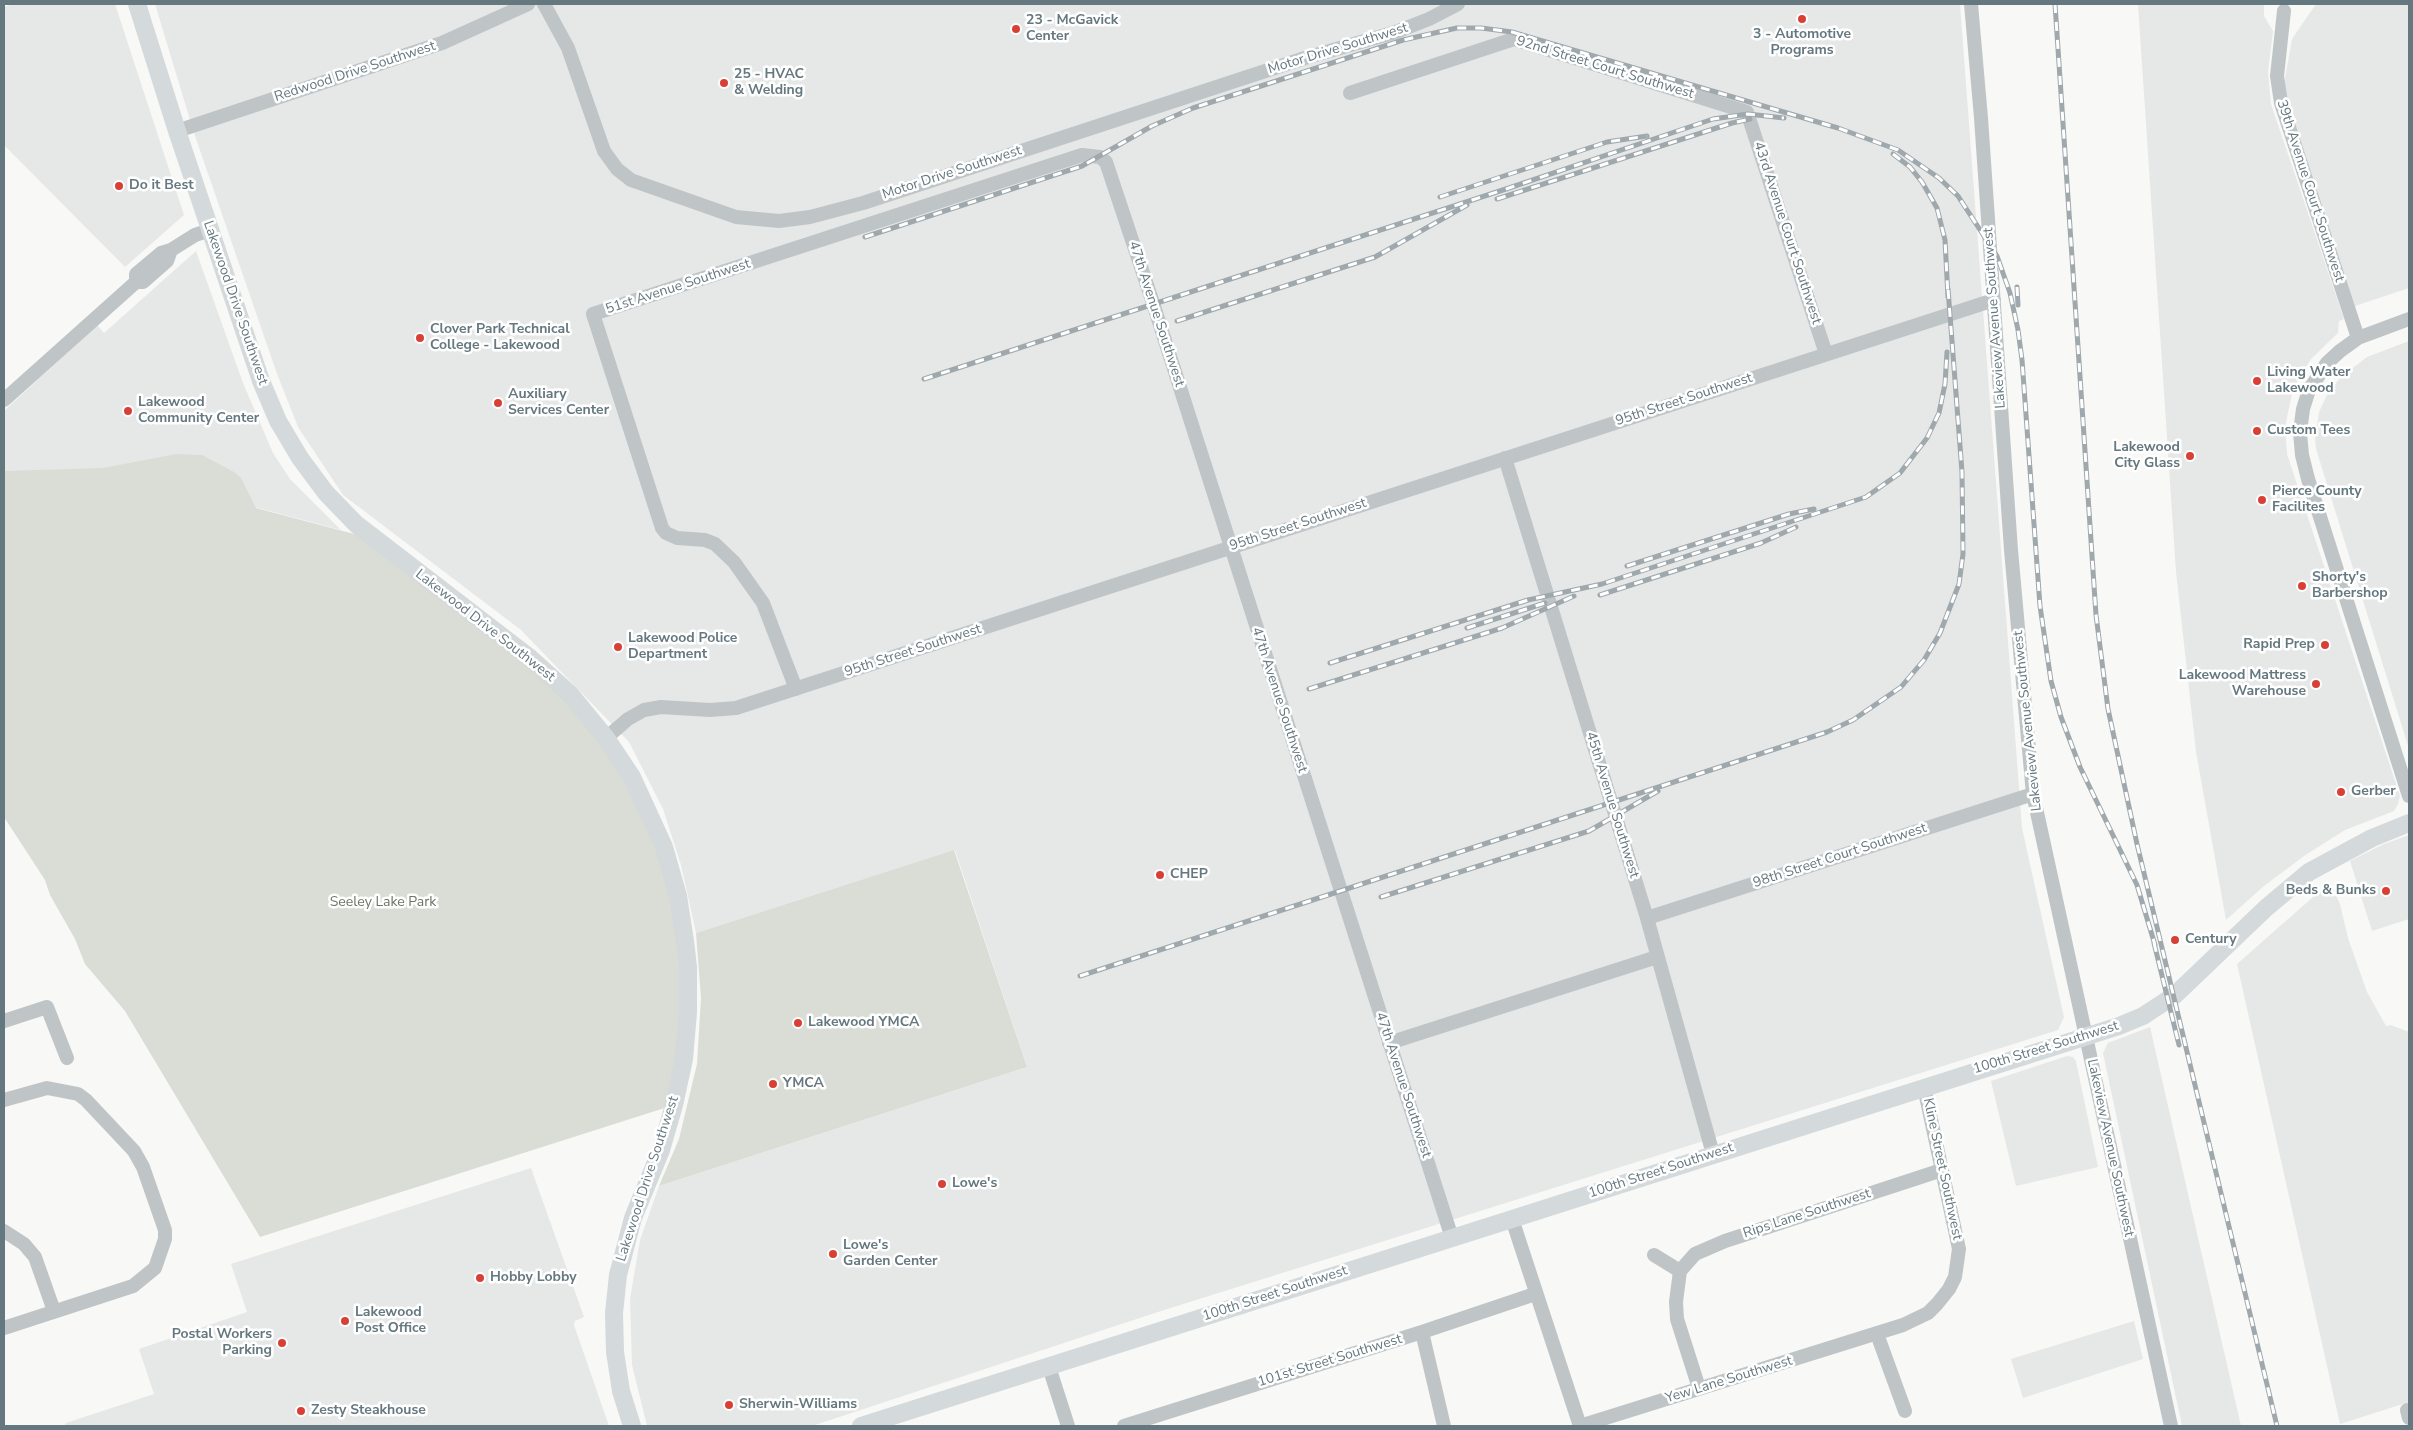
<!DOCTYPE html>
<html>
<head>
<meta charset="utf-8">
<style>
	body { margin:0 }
	#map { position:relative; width:2413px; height:1430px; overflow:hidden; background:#f8f8f6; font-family:"Nunito Sans",sans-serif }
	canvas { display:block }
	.frame { position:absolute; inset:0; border:5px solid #65787f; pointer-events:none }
</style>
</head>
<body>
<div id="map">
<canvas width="2413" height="1430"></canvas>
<div class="frame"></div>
</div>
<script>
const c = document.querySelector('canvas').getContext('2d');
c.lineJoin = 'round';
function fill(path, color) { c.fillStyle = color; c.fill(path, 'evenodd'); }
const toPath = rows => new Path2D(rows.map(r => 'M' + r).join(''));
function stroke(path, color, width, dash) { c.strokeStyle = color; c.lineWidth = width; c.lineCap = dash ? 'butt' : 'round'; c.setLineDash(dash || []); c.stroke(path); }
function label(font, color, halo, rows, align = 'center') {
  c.font = font + ' "Nunito Sans",sans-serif'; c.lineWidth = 5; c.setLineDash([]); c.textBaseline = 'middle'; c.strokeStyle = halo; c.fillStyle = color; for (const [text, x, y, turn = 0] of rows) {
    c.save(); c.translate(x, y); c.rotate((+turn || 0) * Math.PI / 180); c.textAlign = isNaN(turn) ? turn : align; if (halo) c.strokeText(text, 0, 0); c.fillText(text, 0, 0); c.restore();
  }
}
const built = toPath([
	[13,4,115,4,184,215,125,267,4,145,4,7],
	[155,4,1960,4,2022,828,2064,1017,2058,1030,1161,1311,812,1426,647,1426,632,1365,630,1299,640,1240,659,1186,1027,1067,955,850,696,933,681,865,663,809,629,742,521,630,343,495,298,427,276,371,194,133],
	[2138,4,2264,4,2264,16,2273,31,2268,72,2271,104,2344,319,2339,321,2338,333,2311,359,2293,389,2285,427,2287,454,2400,796,2398,804,2394,811,2345,830,2304,856,2264,886,2226,920,2196,752,2176,572],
	[2316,4,2409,4,2409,288,2352,307,2283,90,2292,39],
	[196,251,243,383,273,453,290,479,341,530,217,497,4,471,4,411,97,325,104,333],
	[2409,341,2409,749,2316,449,2315,439,2319,412,2327,395,2340,378,2367,357],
	[2409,835,2409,919,2372,931,2350,861,2384,844],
	[2330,882,2340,904,2348,938,2367,992,2386,1026,2391,1025,2409,1032,2409,1402,2340,1424,2237,964],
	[2150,1027,2241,1426,2182,1426,2103,1053,2108,1043],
	[2067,1056,2073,1057,2076,1061,2098,1167,2016,1186,1991,1081],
	[531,1168,584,1317,575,1321,574,1325,609,1426,64,1426,66,1423,154,1394,139,1349,247,1312,231,1264],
	[2134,1321,2143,1359,2023,1398,2011,1359]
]);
const green = toPath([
	[176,454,202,455,234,472,241,478,256,508,373,539,550,675,642,796,685,941,674,1105,260,1237,125,1011,85,964,75,939,50,895,45,880,4,817,4,471,103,468],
	[954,850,1027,1067,659,1186,679,1139,697,1064,701,998,696,933]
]);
const minor = toPath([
	[544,4,568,48,604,151,617,169,631,180,736,217,779,221,810,217,863,203,1305,58,1396,32,1429,19,1458,4],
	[1971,4,1981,118,2011,550,2033,794,2171,1426],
	[2284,11,2277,76,2281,103,2358,338],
	[1350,93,1514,39,1747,112,1826,354],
	[177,131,442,43,528,4],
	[136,282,136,274,161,253,171,250,195,235,210,230],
	[2409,319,2358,338,2340,351,2327,363,2309,390,2303,409,2300,432,2302,455,2308,479,2409,796],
	[4,400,136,282,143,282,167,261,171,250],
	[1505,458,1647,918,1713,1154],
	[796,689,763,603,734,562,715,544,705,540,677,538,666,533,662,528,593,314,1082,155,1100,157,1106,162,1153,303,1452,1238],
	[606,738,628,719,644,710,661,707,710,710,736,708,1994,300],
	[1647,918,2033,794],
	[4,1021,47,1007,67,1058],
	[1389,1043,1657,957],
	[4,1100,47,1088,78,1094,86,1100,134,1151,143,1167,165,1230,165,1239,155,1268,133,1286,4,1328],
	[1512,1219,1580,1426],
	[4,1231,24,1244,35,1257,54,1311],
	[1654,1255,1680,1271],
	[1422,1332,1444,1426],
	[1877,1334,1905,1411],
	[1049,1367,1068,1426],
	[1699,1388,1677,1319,1676,1302,1680,1271,1695,1254,1725,1241,1942,1170],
	[2407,1410,2409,1418],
	[1124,1426,1422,1332,1535,1294],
	[1580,1426,1903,1325,1928,1313,1937,1304,1949,1289,1955,1277,1959,1249,1924,1087]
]);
const major = toPath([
	[137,4,177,131,261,381,278,421,300,458,326,493,356,524,530,658,570,694,606,738,632,777,664,847,678,896,685,941,688,967,688,1012,684,1059,674,1105,661,1150,633,1218,618,1275,614,1313,615,1352,621,1391,632,1426],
	[861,1426,2119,1026,2143,1016,2175,995,2266,908,2309,872,2372,838,2409,823]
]);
const rail = toPath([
	[2055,4,2096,615,2108,709,2137,844,2277,1426],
	[1893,154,1910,167,1922,182,1937,208,1945,240,1948,297],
	[1440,197,1607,142,1647,136],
	[1497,199,1732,123,1750,119],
	[865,237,1082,166,1152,126,1193,108,1403,40,1457,28,1481,28,1512,32,1838,128,1898,150,1939,178,1958,196,1997,256,2010,293,2018,330,2022,360,2040,606,2051,681,2061,717,2080,767,2137,885,2155,945],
	[2017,287,2018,305],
	[1177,321,1375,257,1467,205],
	[924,379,1509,188,1713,119,1748,114,1784,118],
	[1627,566,1789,514,1814,509],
	[1600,595,1761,543,1796,527],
	[1467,628,1545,603],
	[1330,663,1528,600,1602,584,1866,497,1900,473,1927,438,1939,413,1945,384,1947,352],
	[1309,689,1502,628,1574,596],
	[1381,897,1589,831,1658,791],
	[2154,943,2179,1045],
	[1080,976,1827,732,1853,720,1901,687,1924,660,1940,633,1959,584,1963,554,1962,472,1948,289]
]);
const markers = [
	[1802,19,5,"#d84036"],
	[1016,29,5,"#d84036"],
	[724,83,5,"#d84036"],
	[119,186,5,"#d84036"],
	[420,338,5,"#d84036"],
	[2257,381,5,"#d84036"],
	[498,403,5,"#d84036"],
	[128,411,5,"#d84036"],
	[2257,431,5,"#d84036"],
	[2190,456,5,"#d84036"],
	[2262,500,5,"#d84036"],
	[2302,586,5,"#d84036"],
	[2325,645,5,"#d84036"],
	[618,647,5,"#d84036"],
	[2316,684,5,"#d84036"],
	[2341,792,5,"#d84036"],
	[1160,875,5,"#d84036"],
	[2386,891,5,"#d84036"],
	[2175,940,5,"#d84036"],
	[798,1023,5,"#d84036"],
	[773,1084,5,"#d84036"],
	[942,1184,5,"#d84036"],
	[833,1254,5,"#d84036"],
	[480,1278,5,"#d84036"],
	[345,1321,5,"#d84036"],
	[282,1343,5,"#d84036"],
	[729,1405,5,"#d84036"],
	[301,1411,5,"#d84036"]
];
const poiNames = [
	["23 - McGavick",1026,21],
	["Center",1026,37],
	["3 - Automotive",1802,35,"center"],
	["Programs",1802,51,"center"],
	["25 - HVAC",734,75],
	["& Welding",734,91],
	["Do it Best",129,186],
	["Clover Park Technical",430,330],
	["College - Lakewood",430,346],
	["Living Water",2267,373],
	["Lakewood",2267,389],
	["Auxiliary",508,395],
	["Services Center",508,411],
	["Lakewood",138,403],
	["Community Center",138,419],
	["Custom Tees",2267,431],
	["Lakewood",2180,448,"right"],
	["City Glass",2180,464,"right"],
	["Pierce County",2272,492],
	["Facilites",2272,508],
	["Shorty's",2312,578],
	["Barbershop",2312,594],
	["Lakewood Police",628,639],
	["Department",628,655],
	["Rapid Prep",2315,645,"right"],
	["Lakewood Mattress",2306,676,"right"],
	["Warehouse",2306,692,"right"],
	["Gerber",2351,792],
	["CHEP",1170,875],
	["Beds & Bunks",2376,891,"right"],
	["Century",2185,940],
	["Lakewood YMCA",808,1023],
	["YMCA",783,1084],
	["Lowe's",952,1184],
	["Lowe's",843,1246],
	["Garden Center",843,1262],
	["Hobby Lobby",490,1278],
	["Lakewood",355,1313],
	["Post Office",355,1329],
	["Postal Workers",272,1335,"right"],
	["Parking",272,1351,"right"],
	["Sherwin-Williams",739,1405],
	["Zesty Steakhouse",311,1411]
];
const streetNames = [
	["Motor Drive Southwest",1338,49,-17],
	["92nd Street Court Southwest",1605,68,17],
	["Redwood Drive Southwest",355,72,-18],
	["Motor Drive Southwest",952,173,-18],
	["39th Avenue Court Southwest",2310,191,72],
	["43rd Avenue Court Southwest",1787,233,72],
	["51st Avenue Southwest",678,287,-18],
	["Lakewood Drive Southwest",235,303,71],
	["47th Avenue Southwest",1156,314,72],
	["Lakeview Avenue Southwest",1995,318,-94],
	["95th Street Southwest",1684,400,-18],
	["95th Street Southwest",1298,525,-18],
	["Lakewood Drive Southwest",485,626,38],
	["95th Street Southwest",913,651,-18],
	["47th Avenue Southwest",1279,700,72],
	["Lakeview Avenue Southwest",2028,721,-96],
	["45th Avenue Southwest",1612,805,73],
	["98th Street Court Southwest",1840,856,-18],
	["100th Street Southwest",2046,1048,-17],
	["47th Avenue Southwest",1403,1085,72],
	["Lakeview Avenue Southwest",2110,1148,78],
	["Kline Street Southwest",1942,1169,78],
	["100th Street Southwest",1661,1171,-18],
	["Lakewood Drive Southwest",648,1179,-72],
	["Rips Lane Southwest",1807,1214,-18],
	["100th Street Southwest",1275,1294,-18],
	["101st Street Southwest",1330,1361,-17],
	["Yew Lane Southwest",1729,1380,-17]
];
const parkNames = [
	["Seeley Lake Park",383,903]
];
fill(built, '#e6e8e7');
fill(green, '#d9ddd5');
stroke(minor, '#bfc5c7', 14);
stroke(major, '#d4d9db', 18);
stroke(rail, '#9fa8ac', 5);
stroke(rail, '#fff', 3, [9]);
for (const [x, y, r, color] of markers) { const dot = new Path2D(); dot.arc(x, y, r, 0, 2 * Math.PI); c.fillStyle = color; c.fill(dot); stroke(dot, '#fff', 2); }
label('bold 14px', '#65787f', '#fff', poiNames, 'left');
label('14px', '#65787f', '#fff', streetNames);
label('14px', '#6a7764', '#fff', parkNames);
</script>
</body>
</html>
